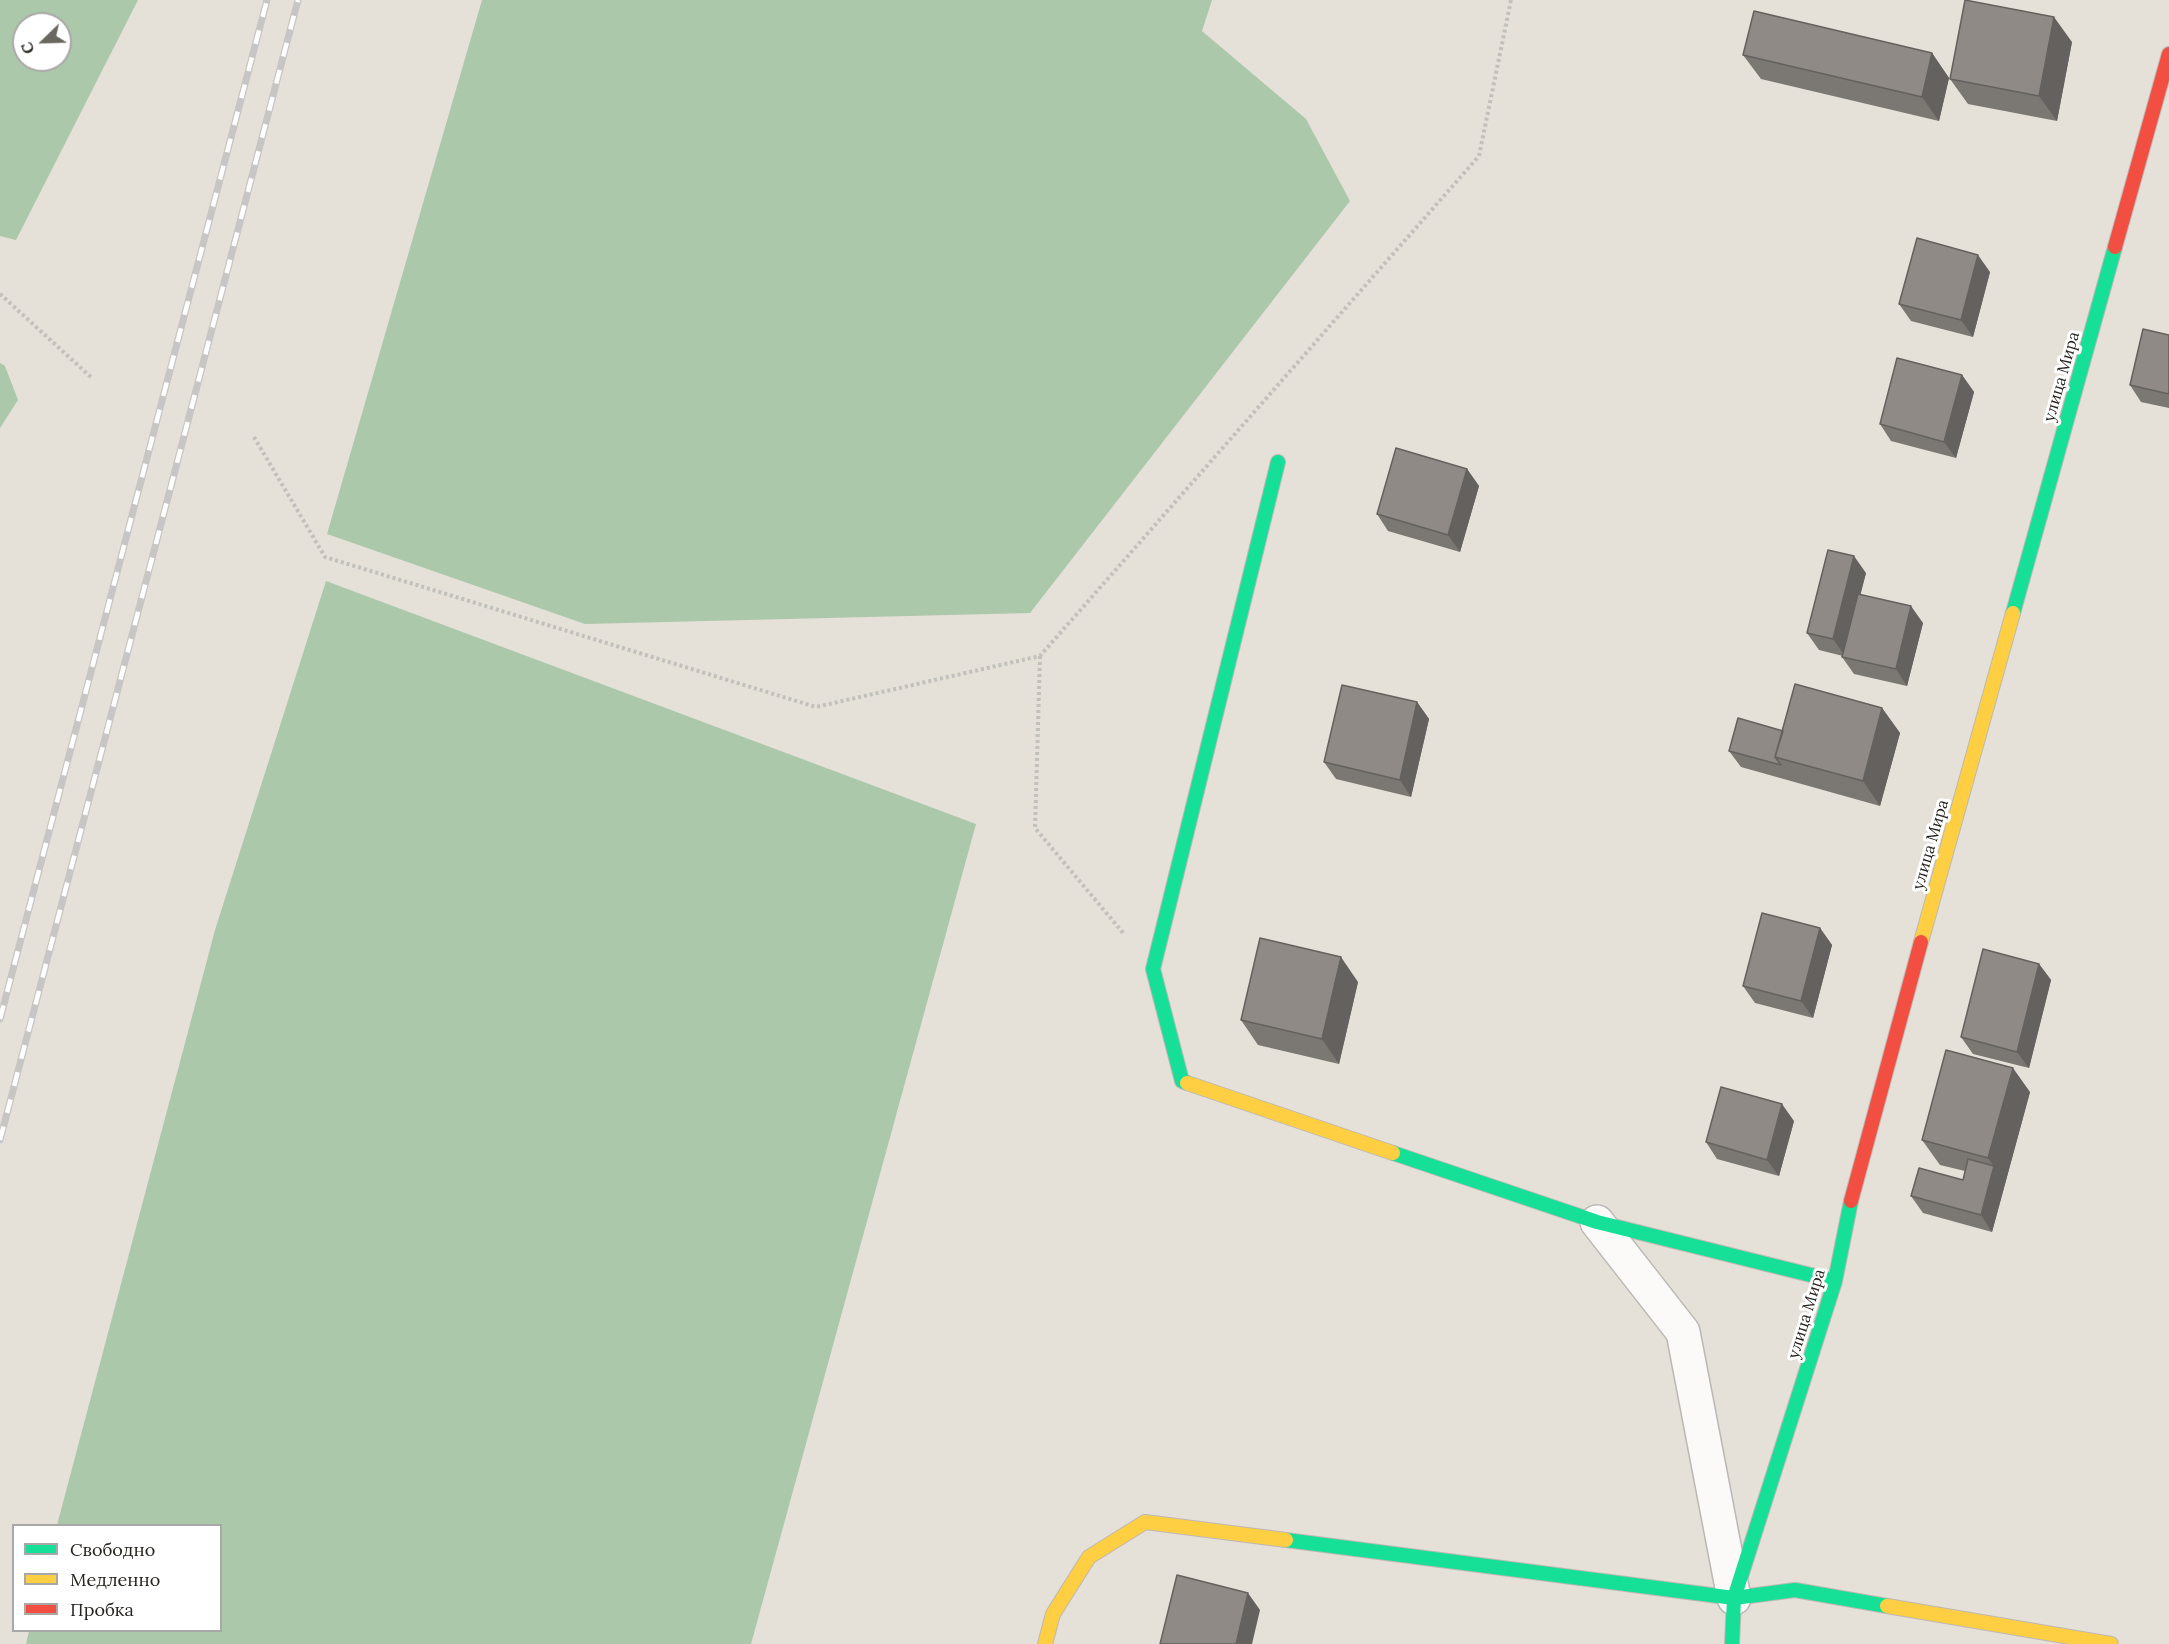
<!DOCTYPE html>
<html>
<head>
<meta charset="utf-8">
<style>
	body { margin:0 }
	#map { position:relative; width:2169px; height:1644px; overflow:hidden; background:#e5e0d8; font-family:Lora,serif }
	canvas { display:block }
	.legend { position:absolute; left:12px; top:1524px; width:210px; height:108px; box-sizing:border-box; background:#fff; border:2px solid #a9a8a6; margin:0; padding:8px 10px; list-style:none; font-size:18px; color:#282520 }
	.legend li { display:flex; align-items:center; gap:12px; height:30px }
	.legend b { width:30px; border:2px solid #a9a8a6 }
	.north { position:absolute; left:12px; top:12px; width:60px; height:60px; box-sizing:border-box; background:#fff; border:2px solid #a9a8a6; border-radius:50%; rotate:247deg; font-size:16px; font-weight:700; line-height:24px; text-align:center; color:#282520 }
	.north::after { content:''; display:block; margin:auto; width:21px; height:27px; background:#6a6660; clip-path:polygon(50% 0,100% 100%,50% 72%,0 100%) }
</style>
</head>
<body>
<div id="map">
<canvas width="2169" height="1644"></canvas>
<ul class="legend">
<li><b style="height:8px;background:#16e098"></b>Свободно</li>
<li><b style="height:8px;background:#ffcf43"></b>Медленно</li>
<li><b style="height:8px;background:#f24e42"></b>Пробка</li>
</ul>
<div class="north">С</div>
</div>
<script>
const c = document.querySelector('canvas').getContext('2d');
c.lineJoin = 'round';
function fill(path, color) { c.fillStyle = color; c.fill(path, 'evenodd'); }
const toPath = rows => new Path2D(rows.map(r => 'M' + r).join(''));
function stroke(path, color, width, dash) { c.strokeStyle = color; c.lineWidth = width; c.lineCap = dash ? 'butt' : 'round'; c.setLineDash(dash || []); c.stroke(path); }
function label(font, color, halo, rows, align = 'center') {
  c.font = font + ' Lora,serif'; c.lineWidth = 6; c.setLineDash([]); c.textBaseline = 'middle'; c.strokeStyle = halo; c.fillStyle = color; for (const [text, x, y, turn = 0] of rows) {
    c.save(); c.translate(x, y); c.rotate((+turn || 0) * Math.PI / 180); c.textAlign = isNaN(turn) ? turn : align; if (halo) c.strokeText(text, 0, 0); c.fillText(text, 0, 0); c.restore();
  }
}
const forest = toPath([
	[0,0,138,0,16,240,0,236],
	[24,24,60,24,60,60,24,60],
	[482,0,1212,0,1202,31,1306,119,1350,201,1030,613,585,624,327,534],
	[0,363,5,366,18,400,0,428],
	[326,581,976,824,751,1644,26,1644,29,1631,220,1630,220,1526,57,1525,215,930]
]);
const path = toPath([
	[0,294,93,379],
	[254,437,325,557,816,707,1040,656,1479,156,1511,0],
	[1040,656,1035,828,1124,934]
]);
const street = toPath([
	[1597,1222,1683,1332,1734,1598]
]);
const fast = toPath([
	[2013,613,2115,247],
	[1187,1083,1182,1081,1153,969,1278,462],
	[1393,1153,1597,1222,1835,1281],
	[1286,1540,1734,1598,1795,1590,1887,1606],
	[1732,1644,1734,1598,1835,1281,1851,1201]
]);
const slow = toPath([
	[1921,942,2013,613],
	[1187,1083,1393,1153],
	[1887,1606,2111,1644],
	[1045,1644,1053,1614,1089,1557,1145,1522,1286,1540]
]);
const jam = toPath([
	[2115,247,2169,54],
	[1851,1201,1921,942]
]);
const rail = toPath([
	[0,1019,267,0],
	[0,1140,298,0]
]);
const wall = toPath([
	[2072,42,2057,121,1968,104,1950,79],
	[1932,53,1949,78,1939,121,1761,79,1743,55],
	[1990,272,1973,337,1911,321,1899,304],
	[2169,335,2169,408,2141,402,2130,385],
	[1962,375,1974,392,1956,458,1891,441,1880,424],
	[1467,469,1479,486,1460,552,1388,531,1377,514],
	[1866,573,1860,594,1923,623,1907,686,1854,674,1842,657,1843,656,1819,650,1807,633],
	[1417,702,1429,719,1411,797,1336,779,1324,762],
	[1882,708,1900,733,1880,806,1741,767,1729,751,1783,731],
	[1820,928,1832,945,1813,1018,1755,1003,1743,986],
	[2039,964,2051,980,2029,1068,1973,1054,1961,1037],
	[1358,982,1339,1064,1258,1045,1241,1020],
	[2030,1092,1992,1232,1923,1213,1911,1196,1963,1180,1965,1171,1940,1165,1922,1140],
	[1794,1121,1779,1176,1717,1159,1706,1142]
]);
const shadedWall = toPath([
	[2054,17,2072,42,2057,121,2039,96],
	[1932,53,1949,78,1939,121,1922,97],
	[1978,255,1990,272,1973,337,1961,320],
	[1962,375,1974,392,1956,458,1944,442],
	[1467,469,1479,486,1460,552,1448,535],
	[1854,556,1866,573,1845,656,1833,639],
	[1911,606,1923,623,1907,686,1896,669],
	[1417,702,1429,719,1411,797,1400,780],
	[1882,708,1900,733,1880,806,1863,781],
	[1820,928,1832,945,1813,1018,1801,1001],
	[1341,957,1358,982,1339,1064,1322,1039],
	[2039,964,2051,980,2029,1068,2017,1052],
	[2013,1068,2030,1092,1992,1232,1981,1215,1994,1166,1988,1158],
	[1782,1104,1794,1121,1779,1176,1767,1160],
	[1248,1593,1260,1610,1252,1644,1236,1644]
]);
const building = toPath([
	[1965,0,2054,17,2039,96,1950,79,1965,0],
	[1754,11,1932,53,1922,97,1743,55,1754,11],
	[1917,238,1978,255,1961,320,1899,304,1917,238],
	[2143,329,2169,335,2169,394,2130,385,2143,329],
	[1897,358,1962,375,1944,442,1880,424,1897,358],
	[1396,448,1467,469,1448,535,1377,514,1396,448],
	[1828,550,1854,556,1833,639,1807,633,1828,550],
	[1858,594,1911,606,1896,669,1842,657,1858,594],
	[1795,684,1882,708,1863,781,1775,757,1795,684],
	[1342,685,1417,702,1400,780,1324,762,1342,685],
	[1738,718,1783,731,1775,757,1781,765,1729,751,1738,718],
	[1762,913,1820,928,1801,1001,1743,986,1762,913],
	[1260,938,1341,957,1322,1039,1241,1020,1260,938],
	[1983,949,2039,964,2017,1052,1961,1037,1983,949],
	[1946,1050,2013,1068,1988,1158,1922,1140,1946,1050],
	[1721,1087,1782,1104,1767,1160,1706,1142,1721,1087],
	[1968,1159,1994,1166,1981,1215,1911,1196,1919,1168,1963,1180,1968,1159],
	[1177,1575,1248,1593,1236,1644,1160,1644,1177,1575]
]);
const streetNames = [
	["улица Мира",2062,377,-74],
	["улица Мира",1931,845,-74],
	["улица Мира",1807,1314,-73]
];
fill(forest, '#acc8ab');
stroke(street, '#bcb8b3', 36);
stroke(fast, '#bcb8b3', 16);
stroke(slow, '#bcb8b3', 16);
stroke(jam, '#bcb8b3', 16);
stroke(path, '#c2c0bc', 4, [3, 3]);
stroke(street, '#fbfaf9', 33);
stroke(fast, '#16e098', 14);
stroke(slow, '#ffcf43', 14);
stroke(jam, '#f24e42', 14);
stroke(rail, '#c8c6c4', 7);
stroke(rail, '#fff', 4.5, [14]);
fill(wall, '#7b7773');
fill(shadedWall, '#64615e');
fill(building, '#8f8a86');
stroke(building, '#64615e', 1.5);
label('16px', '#282520', '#fff', streetNames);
</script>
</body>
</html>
